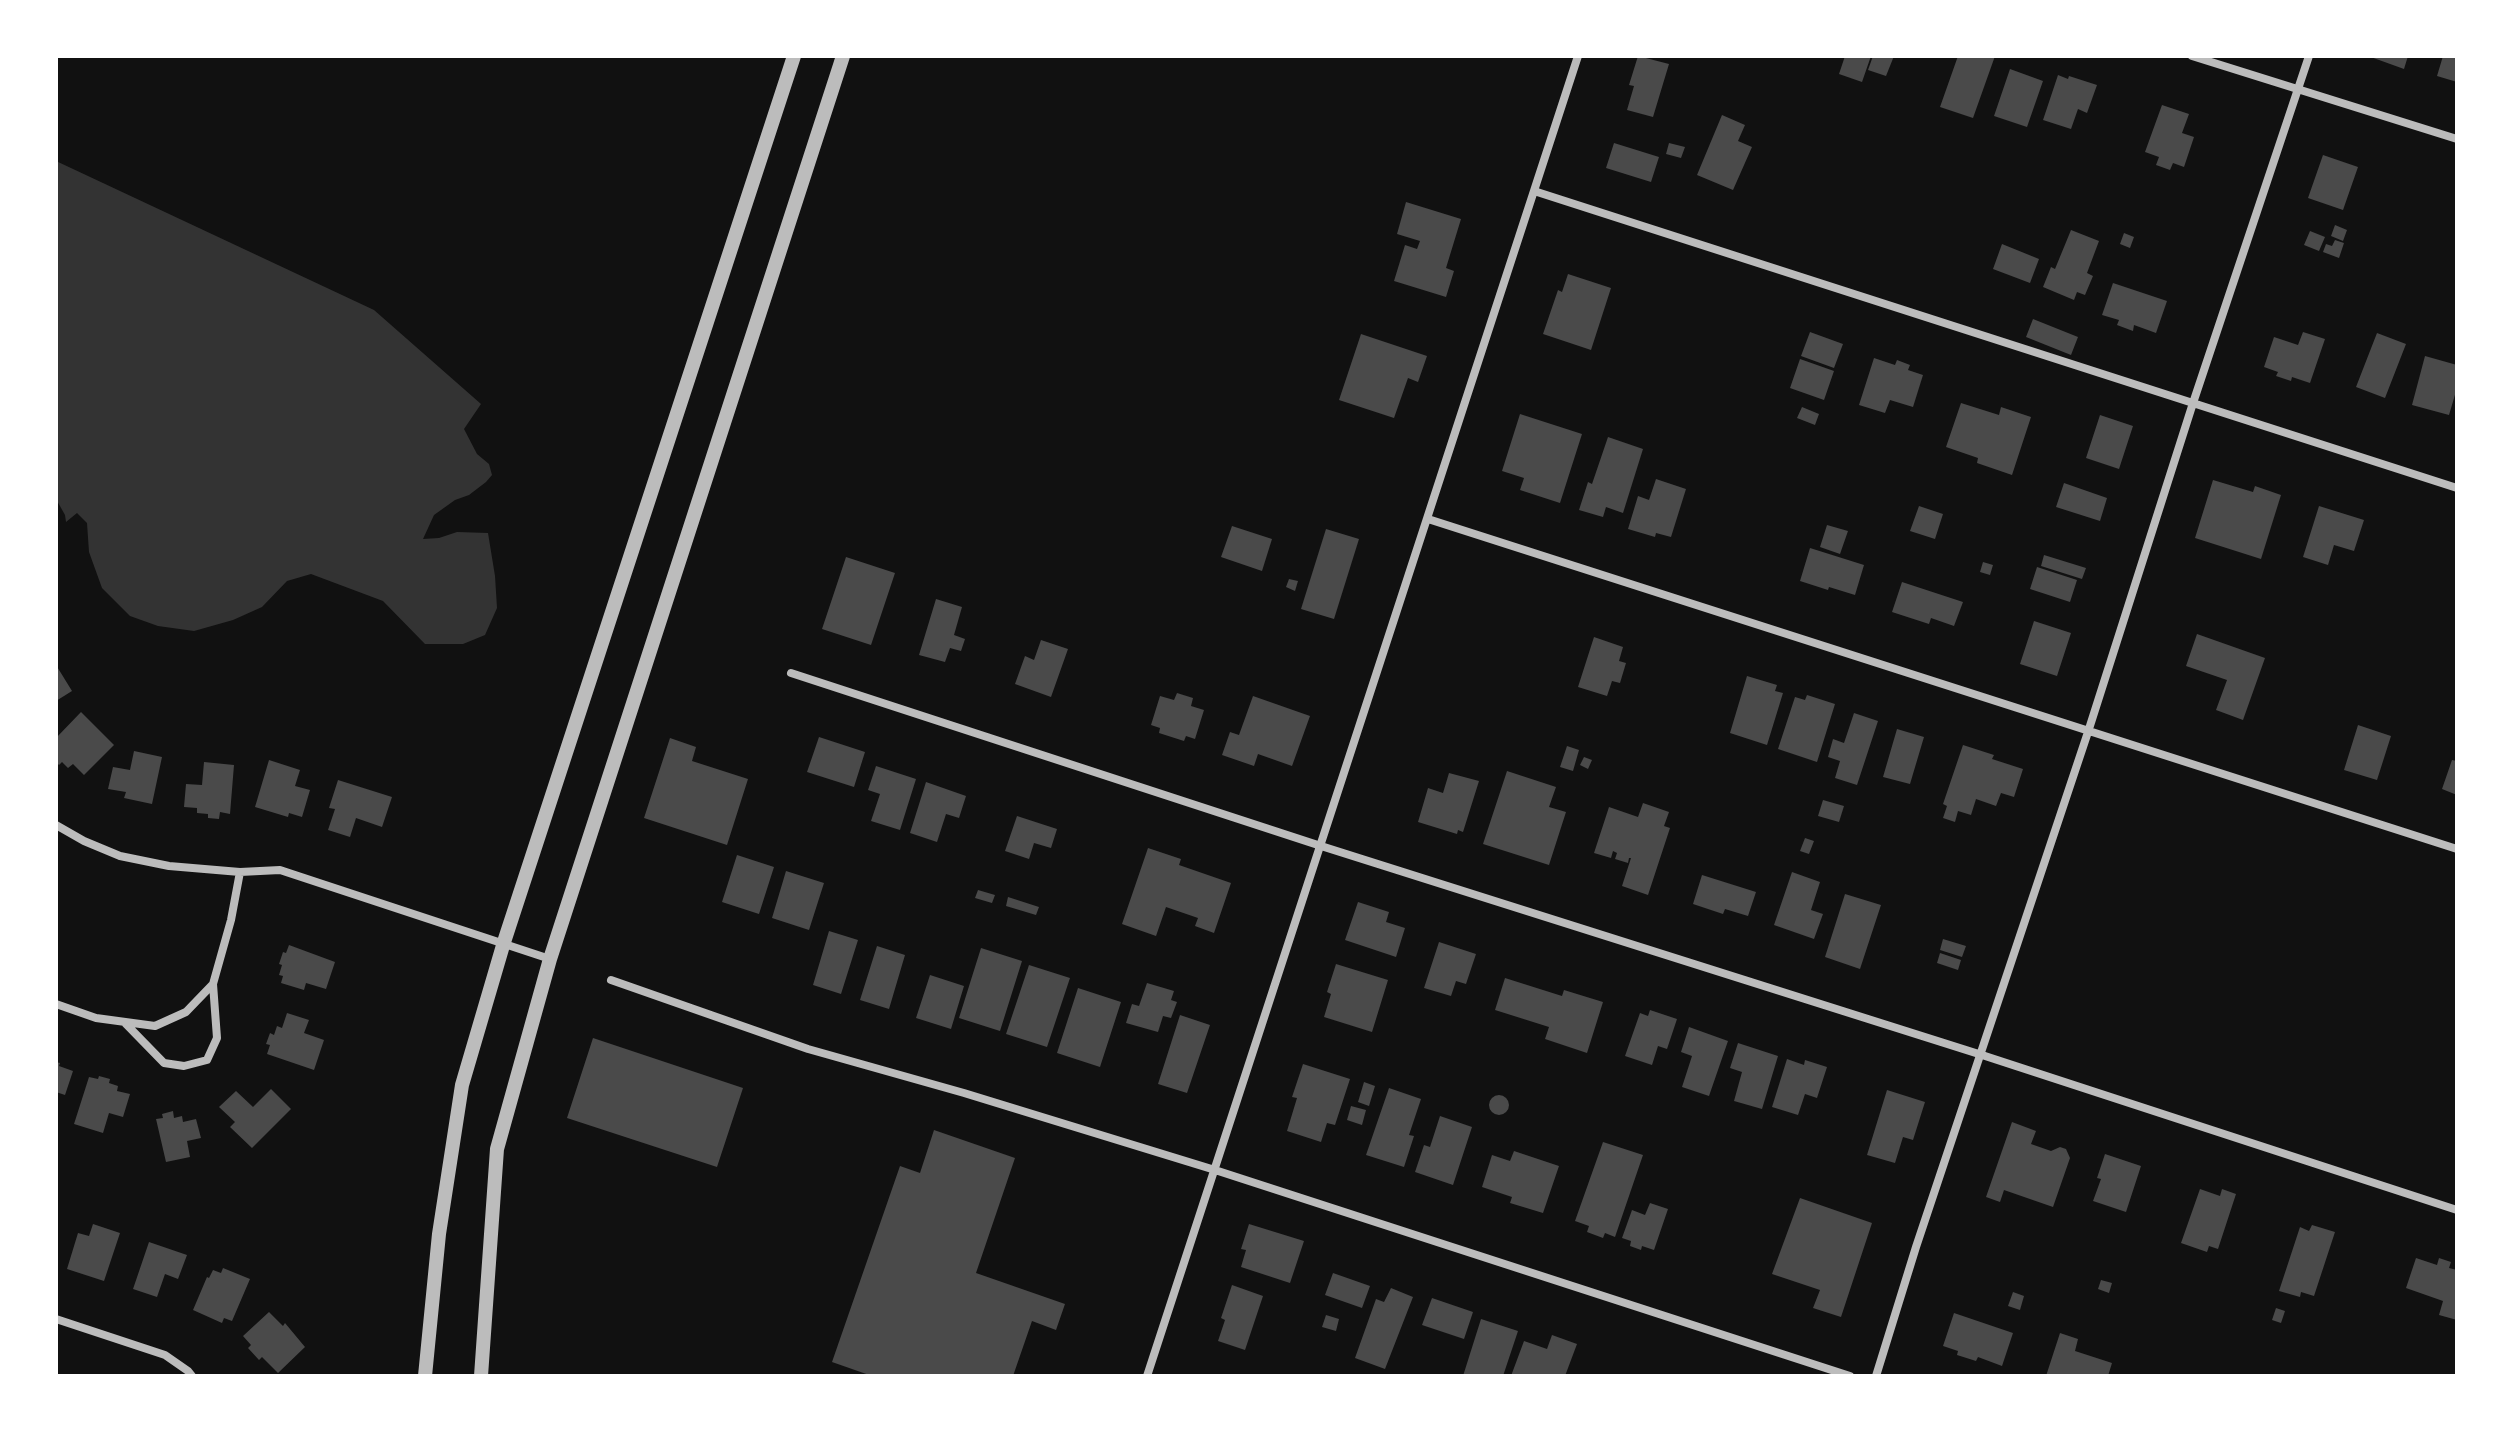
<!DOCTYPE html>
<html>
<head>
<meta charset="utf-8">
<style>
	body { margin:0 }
	#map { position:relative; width:2513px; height:1432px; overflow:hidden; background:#111; font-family:"Work Sans",sans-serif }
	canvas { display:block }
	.frame { position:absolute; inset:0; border:58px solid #fff; pointer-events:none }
</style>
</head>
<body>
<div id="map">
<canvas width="2513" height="1432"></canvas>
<div class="frame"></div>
</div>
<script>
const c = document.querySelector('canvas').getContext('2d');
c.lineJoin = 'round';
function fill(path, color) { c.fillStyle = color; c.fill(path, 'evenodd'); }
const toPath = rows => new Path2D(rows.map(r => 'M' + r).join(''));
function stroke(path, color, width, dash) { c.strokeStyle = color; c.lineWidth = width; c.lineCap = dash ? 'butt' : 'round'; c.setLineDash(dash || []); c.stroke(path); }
const water = toPath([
	[56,161,374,310,481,404,464,429,477,454,489,464,492,475,486,482,469,495,455,500,434,515,423,539,439,538,457,532,488,533,495,576,497,608,485,635,463,644,425,644,383,601,311,574,287,581,262,607,233,620,194,631,158,626,130,616,102,588,89,552,87,523,77,513,66,522,65,515,56,499]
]);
const building = toPath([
	[1638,56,1669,64,1653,117,1627,110,1634,86,1629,85],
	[1845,56,1871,56,1862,82,1839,74],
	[1873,56,1894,56,1886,76,1868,70],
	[1958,56,1995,56,1973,118,1940,107],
	[2368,56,2408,56,2404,69],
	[2443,56,2457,56,2457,82,2437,76],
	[2010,69,2043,81,2027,127,1994,116],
	[2058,75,2068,79,2069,76,2097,85,2087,113,2078,109,2071,129,2043,120],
	[2162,105,2189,114,2182,133,2194,137,2184,167,2173,163,2170,170,2156,165,2159,157,2145,152],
	[1722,115,1745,125,1738,141,1752,147,1733,190,1697,175],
	[1614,143,1659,157,1651,182,1606,168],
	[1669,143,1685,147,1681,158,1666,154],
	[2323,155,2358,167,2343,210,2308,198],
	[1406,202,1461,219,1446,268,1454,271,1446,297,1394,281,1405,245,1417,249,1420,241,1397,234],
	[2335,225,2347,230,2343,241,2331,236],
	[2071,230,2099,241,2087,273,2093,276,2085,295,2077,292,2074,300,2043,287,2051,267,2055,269],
	[2310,231,2325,237,2319,251,2304,245],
	[2124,233,2134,237,2130,248,2120,244],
	[2335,240,2344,243,2339,258,2323,252,2326,244,2332,246],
	[2002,244,2039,259,2030,283,1993,269],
	[1568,274,1611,288,1591,350,1543,334,1558,290,1562,292],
	[2113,283,2167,301,2156,333,2134,325,2133,331,2117,325,2119,320,2102,315],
	[2033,319,2078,337,2071,355,2026,337],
	[1810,332,1843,344,1834,368,1801,356],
	[2303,332,2325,339,2310,383,2292,377,2291,381,2276,376,2278,372,2264,367,2274,337,2298,345],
	[2377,333,2406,344,2385,398,2356,387],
	[1361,334,1427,356,1418,382,1408,378,1394,418,1339,400],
	[2425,356,2457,365,2457,388,2449,415,2412,405],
	[1874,358,1895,365,1897,360,1910,365,1908,370,1923,375,1913,407,1890,400,1885,413,1859,405],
	[1800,359,1834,371,1824,400,1790,388],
	[1961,403,1999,415,2001,407,2031,417,2012,475,1977,463,1978,458,1946,447],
	[1802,407,1819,414,1815,425,1797,418],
	[1520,414,1582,434,1560,503,1520,490,1524,478,1502,471],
	[2100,415,2133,426,2119,469,2086,458],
	[1608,437,1643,449,1623,513,1606,507,1603,517,1579,510,1588,482,1592,484],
	[1656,479,1686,489,1671,537,1656,533,1655,537,1628,529,1638,496,1649,500],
	[2213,480,2253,492,2255,486,2281,495,2261,559,2195,538],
	[2064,483,2107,498,2100,521,2056,507],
	[1919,506,1943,514,1935,539,1910,531],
	[2319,506,2364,520,2354,551,2334,545,2328,565,2303,557],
	[1827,525,1848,531,1840,554,1820,547],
	[1232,526,1272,539,1262,571,1221,557],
	[1326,529,1359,539,1334,619,1301,609],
	[1810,548,1864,565,1855,595,1829,587,1828,590,1800,581],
	[2044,555,2086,568,2082,579,2041,566],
	[846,557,895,573,871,645,822,629],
	[1983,562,1993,565,1990,575,1980,572],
	[2037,567,2077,580,2070,602,2030,589],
	[1289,579,1298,581,1295,591,1286,587],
	[1902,582,1963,602,1954,626,1931,618,1929,624,1892,612],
	[936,599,962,607,954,635,965,639,961,651,950,648,945,662,919,655],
	[2034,621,2071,633,2057,676,2020,664],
	[2197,634,2265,658,2243,720,2216,710,2227,680,2186,666],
	[1594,637,1623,647,1619,661,1626,663,1620,683,1612,681,1607,696,1578,687],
	[1041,640,1068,649,1051,697,1015,684,1025,656,1034,660],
	[56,665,72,691,56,701],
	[1747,676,1777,685,1775,691,1783,693,1767,745,1730,733],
	[1177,693,1193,698,1191,706,1204,710,1195,739,1186,736,1184,741,1159,733,1160,728,1151,725,1160,696,1174,700],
	[1807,695,1835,704,1817,762,1778,749,1795,697,1805,700],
	[1253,696,1310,716,1292,766,1258,754,1254,766,1222,755,1230,732,1239,735],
	[81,712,114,745,84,775,73,764,68,768,62,762,59,765,56,762,56,738],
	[1854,713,1878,721,1857,785,1835,778,1840,761,1828,757,1833,739,1844,743],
	[2358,725,2391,736,2377,780,2344,770],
	[1897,729,1924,737,1910,784,1883,777],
	[819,737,865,752,854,787,807,772],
	[670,738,696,747,692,761,748,779,727,845,644,818],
	[1963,745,1994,755,1992,759,2023,769,2014,797,2001,793,1996,806,1976,799,1971,815,1958,811,1955,822,1943,818,1947,806,1943,804],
	[1567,746,1579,750,1573,771,1560,767],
	[134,751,162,757,152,804,124,798,126,792,108,789,113,767,130,770],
	[1584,757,1592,760,1588,769,1580,765],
	[269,760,300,770,295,786,310,790,302,817,289,813,288,817,255,807],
	[2452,760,2457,761,2457,795,2442,789],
	[204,762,234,765,230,814,220,812,219,819,208,818,208,814,197,813,197,808,184,807,186,784,202,785],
	[876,766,916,779,900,830,871,821,880,794,868,790],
	[1507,771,1556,787,1549,807,1566,812,1549,865,1483,844],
	[1449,773,1479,781,1463,832,1458,830,1457,834,1418,822,1428,788,1443,793],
	[338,780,392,797,382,827,356,818,350,837,328,830,335,809,329,808],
	[926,782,966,796,959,818,946,814,937,842,910,833],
	[1823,800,1844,806,1839,822,1818,816],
	[1643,803,1669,812,1664,826,1670,828,1648,895,1622,886,1631,858,1629,858,1628,863,1615,859,1617,853,1613,851,1611,858,1594,853,1609,807,1638,817],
	[1017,816,1057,829,1051,848,1034,843,1029,859,1005,851],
	[1805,838,1814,841,1809,854,1800,851],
	[1148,848,1181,859,1179,865,1231,883,1214,933,1195,926,1198,918,1166,907,1156,936,1122,924],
	[737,855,774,867,759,914,722,902],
	[786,871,824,883,809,930,772,918],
	[1792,872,1820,882,1811,910,1823,914,1814,939,1774,925],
	[1702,875,1756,892,1748,916,1725,909,1723,914,1693,904],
	[978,890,995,895,992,903,975,898],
	[1845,894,1881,905,1860,969,1825,957],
	[1008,897,1039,907,1036,915,1006,906],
	[1358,902,1389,912,1386,922,1405,928,1396,957,1345,940],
	[829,931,858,940,841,994,813,985],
	[1943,939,1966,946,1962,957,1940,950],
	[1439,942,1476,954,1466,984,1456,981,1451,996,1424,988],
	[289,945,335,962,326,989,306,983,304,990,281,983,283,976,279,975,282,965,279,964,283,952,286,953],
	[877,946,905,955,889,1009,860,1000],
	[981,948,1022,961,1000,1031,959,1018],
	[1940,953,1961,960,1958,970,1937,963],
	[1336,964,1388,980,1372,1032,1324,1017,1331,994,1327,992],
	[1029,965,1070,978,1047,1047,1006,1034],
	[930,975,964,986,951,1029,916,1018],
	[1505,978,1562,996,1564,990,1603,1002,1587,1053,1545,1039,1549,1027,1495,1010],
	[1147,983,1174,991,1171,1000,1177,1002,1171,1018,1163,1016,1158,1032,1126,1023,1132,1004,1139,1006],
	[1078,988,1121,1002,1100,1067,1057,1053],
	[1650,1010,1677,1019,1667,1049,1658,1046,1652,1065,1625,1056,1640,1013,1648,1016],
	[287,1013,309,1020,304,1033,324,1040,314,1070,267,1054,270,1045,266,1044,270,1033,274,1035,277,1026,282,1028],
	[1180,1015,1210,1025,1187,1093,1158,1084],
	[1689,1027,1728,1041,1709,1096,1682,1087,1692,1056,1681,1052],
	[593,1038,743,1088,717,1167,567,1118],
	[1738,1043,1778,1056,1762,1109,1734,1101,1742,1072,1730,1068],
	[1787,1059,1804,1065,1805,1060,1827,1067,1817,1098,1805,1094,1798,1115,1772,1107],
	[56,1062,60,1063,59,1066,73,1071,65,1095,56,1092],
	[1303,1064,1350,1079,1335,1125,1327,1123,1321,1142,1287,1131,1297,1098,1292,1097],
	[99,1076,110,1079,109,1083,118,1086,117,1091,130,1094,123,1117,109,1113,103,1133,74,1124,89,1077,98,1079],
	[1364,1082,1375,1086,1369,1106,1358,1102],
	[1389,1088,1421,1099,1409,1135,1414,1136,1404,1167,1366,1155],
	[271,1089,291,1109,252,1148,230,1127,235,1122,219,1107,236,1091,253,1107],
	[1887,1090,1925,1102,1913,1140,1903,1137,1895,1163,1867,1155],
	'1489 1105a10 10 0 1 1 20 0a10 10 0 1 1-20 0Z',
	[1351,1106,1366,1110,1362,1125,1347,1120],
	[173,1111,174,1118,182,1116,183,1122,196,1119,201,1138,187,1141,190,1157,166,1162,156,1119,163,1118,162,1114],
	[1440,1116,1472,1127,1453,1185,1415,1172,1424,1145,1430,1147],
	[2012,1122,2036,1131,2031,1144,2051,1151,2060,1147,2066,1149,2070,1158,2053,1207,2004,1190,2000,1202,1986,1197],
	[934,1130,1015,1158,976,1273,1065,1304,1056,1330,1032,1321,1013,1376,872,1376,832,1362,900,1166,920,1173],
	[1603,1142,1643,1155,1615,1237,1605,1233,1603,1238,1587,1232,1589,1226,1575,1221],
	[1514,1151,1559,1166,1543,1213,1510,1203,1512,1197,1482,1187,1492,1155,1510,1161],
	[2105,1154,2141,1166,2126,1212,2093,1201,2101,1179,2097,1178],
	[2200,1189,2220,1196,2222,1189,2236,1194,2218,1249,2209,1246,2207,1252,2181,1243],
	[1800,1198,1872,1223,1841,1317,1813,1308,1820,1290,1772,1274],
	[1650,1203,1668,1209,1654,1250,1642,1246,1641,1250,1630,1246,1631,1241,1622,1238,1632,1210,1645,1215],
	[93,1224,120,1233,104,1281,67,1269,78,1233,89,1236],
	[1249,1224,1304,1241,1290,1283,1241,1267,1246,1250,1241,1249],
	[2312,1225,2335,1232,2314,1296,2301,1292,2300,1297,2279,1291,2300,1227,2309,1231],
	[149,1242,187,1255,178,1279,165,1274,157,1297,133,1289],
	[2416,1258,2437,1265,2439,1258,2451,1262,2449,1268,2457,1270,2457,1320,2439,1315,2443,1301,2406,1288],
	[223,1268,250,1279,232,1321,224,1318,222,1323,193,1310,207,1277,209,1278,213,1270,221,1273],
	[1333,1273,1370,1286,1362,1308,1325,1295],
	[2101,1280,2112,1283,2109,1293,2098,1289],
	[1232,1285,1263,1296,1245,1350,1218,1341,1225,1320,1221,1318],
	[1391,1288,1413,1297,1385,1369,1355,1358,1376,1299,1384,1302],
	[2013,1292,2024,1296,2020,1310,2008,1306],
	[1432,1298,1473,1312,1464,1339,1422,1325],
	[2276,1308,2285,1311,2281,1323,2272,1320],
	[269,1312,283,1326,285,1323,305,1347,278,1373,262,1357,259,1360,248,1348,251,1345,243,1336],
	[1954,1313,2013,1333,2002,1366,1978,1357,1976,1361,1957,1355,1958,1351,1943,1346],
	[1326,1315,1339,1319,1336,1331,1322,1327],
	[1481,1319,1518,1331,1503,1376,1463,1376],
	[2060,1333,2078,1339,2075,1351,2112,1363,2108,1376,2046,1376],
	[1552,1335,1577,1344,1565,1376,1511,1376,1524,1341,1547,1349]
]);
const minor = toPath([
	[2192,56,2457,139],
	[1534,191,2457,488],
	[1428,519,2457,849],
	[791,673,1321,846,1982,1055,2457,1210],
	[56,825,84,841,120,856,169,866,240,872,280,870,550,959],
	[611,980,808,1049,964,1093,1215,1170,1850,1376],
	[56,1004,96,1018,155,1026,186,1012,213,984,231,920,240,872],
	[125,1023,164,1063,184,1066,207,1060,217,1038,213,984],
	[56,1319,165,1355,188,1371,192,1376],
	[1147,1376,1578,56],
	[1876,1376,1916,1247,2088,732,2193,403,2309,56]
]);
const tertiary = toPath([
	[425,1376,439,1234,462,1085,504,942,794,56],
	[481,1376,497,1149,550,959,843,56]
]);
fill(water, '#333');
fill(building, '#4a4a4a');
stroke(minor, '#bcbcbc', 8);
stroke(tertiary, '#bcbcbc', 14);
</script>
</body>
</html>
